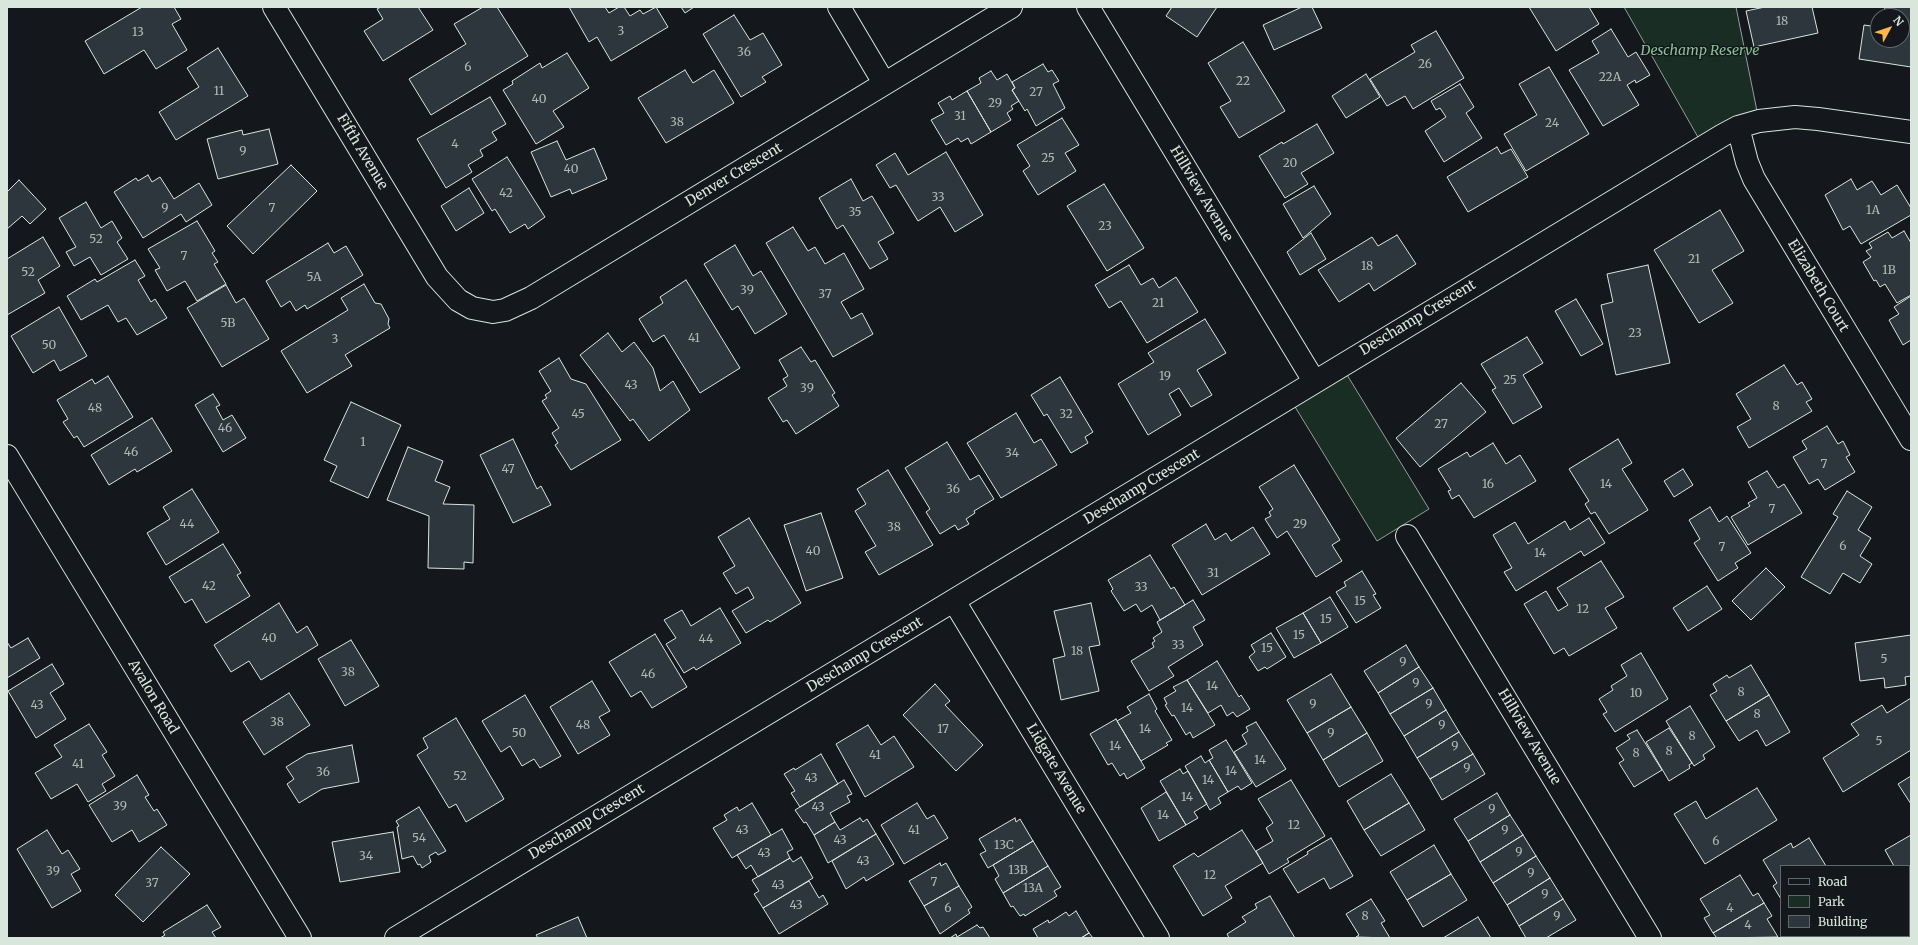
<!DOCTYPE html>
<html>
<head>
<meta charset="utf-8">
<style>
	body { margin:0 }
	#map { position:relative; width:1918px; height:945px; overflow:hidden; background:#14181c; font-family:Merriweather,serif }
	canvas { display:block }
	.frame { position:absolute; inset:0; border:8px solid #d8e6dc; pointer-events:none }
	.legend { position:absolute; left:1780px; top:865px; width:130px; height:72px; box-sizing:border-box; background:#14181c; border:1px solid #626a69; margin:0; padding:5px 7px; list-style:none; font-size:12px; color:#d8e6dc }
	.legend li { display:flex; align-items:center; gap:8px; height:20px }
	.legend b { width:20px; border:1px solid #626a69 }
	.north { position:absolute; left:1870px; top:8px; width:40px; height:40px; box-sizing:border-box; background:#14181c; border:1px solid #626a69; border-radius:50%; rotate:50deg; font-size:11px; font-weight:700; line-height:16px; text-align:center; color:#d8e6dc }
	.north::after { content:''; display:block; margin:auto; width:14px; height:18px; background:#ffb74d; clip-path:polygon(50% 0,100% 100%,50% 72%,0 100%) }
</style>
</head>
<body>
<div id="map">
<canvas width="1918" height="945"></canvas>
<div class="frame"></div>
<ul class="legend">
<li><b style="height:5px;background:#14181c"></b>Road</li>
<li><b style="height:11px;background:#1a2d24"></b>Park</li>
<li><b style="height:11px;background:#2c363c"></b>Building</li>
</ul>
<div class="north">N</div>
</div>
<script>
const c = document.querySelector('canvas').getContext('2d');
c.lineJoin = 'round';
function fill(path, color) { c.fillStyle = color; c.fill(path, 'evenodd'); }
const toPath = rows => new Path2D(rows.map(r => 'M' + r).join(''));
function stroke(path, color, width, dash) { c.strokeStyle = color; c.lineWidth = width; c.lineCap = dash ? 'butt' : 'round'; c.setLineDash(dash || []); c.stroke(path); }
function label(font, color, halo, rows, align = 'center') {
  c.font = font + ' Merriweather,serif'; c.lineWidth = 3; c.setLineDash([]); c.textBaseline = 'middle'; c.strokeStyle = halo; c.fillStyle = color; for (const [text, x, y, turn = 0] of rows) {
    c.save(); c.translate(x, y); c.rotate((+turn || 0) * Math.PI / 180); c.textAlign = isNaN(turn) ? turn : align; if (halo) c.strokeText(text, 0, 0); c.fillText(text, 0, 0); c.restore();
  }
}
const green = toPath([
	[1624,7,1736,7,1759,121,1703,146,1624,7],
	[1341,365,1429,509,1377,541,1289,397,1341,365]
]);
const building = toPath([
	[142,7,174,7,181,19,172,24,187,50,156,69,144,50,104,74,85,41,142,7],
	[381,7,418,7,433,30,383,61,364,31,383,19,377,9,381,7],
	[483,7,497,7,528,56,431,115,409,79,466,44,454,24,483,7],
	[569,7,605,7,609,13,619,7,624,7,630,16,640,10,643,14,656,7,668,27,611,61,597,37,589,42,569,7],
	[681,7,694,7,685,13,681,7],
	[1172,7,1217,7,1197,37,1166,16,1172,7],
	[1302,7,1312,7,1322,28,1274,50,1263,25,1302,7],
	[1529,7,1589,7,1599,24,1556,51,1529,7],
	[1765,7,1812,7,1818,33,1754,47,1746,11,1765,7],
	[1885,7,1911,7,1911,67,1859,59,1864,25,1878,27,1878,40,1902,40,1902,16,1884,16,1885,7],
	[734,15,750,40,763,33,782,65,762,77,766,82,741,97,703,34,734,15],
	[1611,29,1628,57,1636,52,1650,75,1636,83,1635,80,1627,85,1639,105,1603,126,1569,70,1599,53,1592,41,1611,29],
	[1436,31,1464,78,1413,109,1405,96,1387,106,1370,79,1415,52,1411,45,1436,31],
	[1243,42,1285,111,1239,138,1220,107,1231,101,1208,63,1243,42],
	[218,48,248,96,176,140,159,112,199,87,187,68,218,48],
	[567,53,589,88,553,111,564,127,536,144,503,90,513,84,512,81,540,63,542,68,567,53],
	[1043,64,1048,72,1052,70,1059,81,1053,84,1065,108,1036,126,1027,109,1025,111,1012,90,1015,88,1012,82,1043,64],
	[1549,67,1589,134,1526,171,1504,134,1537,115,1519,84,1549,67],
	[685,70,693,83,714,70,734,103,666,143,638,98,685,70],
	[991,71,997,80,1007,74,1015,88,1012,90,1019,101,1011,106,1013,109,1007,113,1011,120,991,132,967,91,981,83,979,78,991,71],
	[1366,74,1380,97,1346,118,1332,96,1366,74],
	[1460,84,1474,107,1466,113,1482,138,1444,162,1425,131,1446,117,1440,108,1436,110,1431,101,1460,84],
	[967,91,991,132,971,144,968,138,961,142,958,138,946,145,931,120,944,113,938,103,950,96,952,100,967,91],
	[490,97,506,124,492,132,497,140,480,150,483,156,468,165,472,172,446,188,417,139,490,97],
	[1062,118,1079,145,1065,153,1076,171,1038,195,1023,171,1030,166,1017,145,1062,118],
	[1317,124,1334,153,1301,173,1308,184,1285,198,1259,156,1282,142,1283,144,1317,124],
	[269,129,278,164,218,179,207,139,242,130,243,135,269,129],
	[557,141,566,160,594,148,607,179,572,194,570,189,551,197,531,152,557,141],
	[1497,147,1501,154,1511,149,1528,177,1468,212,1447,177,1497,147],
	[946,152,983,215,955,232,940,207,918,221,896,185,890,188,876,165,895,153,908,175,946,152],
	[507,157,545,217,528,229,525,224,510,233,495,209,492,211,472,179,507,157],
	[291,165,317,191,253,254,227,226,291,165],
	[148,175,152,182,160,177,174,199,199,183,212,205,186,222,181,214,143,238,114,192,136,178,138,181,148,175],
	[851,179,863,201,872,196,894,233,878,242,888,259,870,269,843,225,837,229,819,198,851,179],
	[1851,179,1857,190,1872,181,1881,195,1897,185,1911,208,1911,215,1861,244,1850,226,1843,230,1825,195,1851,179],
	[19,180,46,209,30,224,22,216,7,229,7,192,19,180],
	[1104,184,1144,248,1107,271,1067,206,1104,184],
	[1314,186,1331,214,1303,238,1283,204,1314,186],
	[469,188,484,213,456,231,441,206,469,188],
	[86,202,101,228,112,221,122,238,117,242,128,259,101,275,90,257,74,266,66,252,76,247,59,218,86,202],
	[1720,210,1744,251,1712,270,1733,303,1699,323,1654,250,1720,210],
	[197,221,215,251,212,253,218,262,214,264,226,284,197,301,185,281,167,291,155,270,160,268,148,249,197,221],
	[793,227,808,251,815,247,825,264,844,253,864,289,841,302,851,319,862,313,873,334,833,357,766,243,793,227],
	[1904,231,1911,243,1911,295,1897,303,1885,284,1880,287,1876,280,1874,281,1863,262,1871,257,1866,251,1872,248,1869,243,1888,232,1892,238,1904,231],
	[1311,233,1326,259,1300,275,1287,252,1311,233],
	[1397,235,1416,264,1374,291,1369,283,1339,302,1318,270,1372,237,1378,246,1397,235],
	[43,237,60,266,38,280,45,293,7,315,7,259,43,237],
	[328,243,334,253,346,246,363,275,307,309,305,305,296,311,290,301,281,307,266,281,328,243],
	[735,245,753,276,761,271,787,314,755,334,738,306,732,310,704,264,735,245],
	[135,260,145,276,138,280,151,302,155,299,167,318,137,335,126,318,118,322,108,305,81,320,67,296,95,279,97,282,135,260],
	[1129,265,1141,285,1153,278,1159,288,1176,277,1198,312,1147,343,1121,301,1109,308,1095,285,1129,265],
	[1648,265,1670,363,1616,375,1601,305,1613,302,1607,274,1648,265],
	[686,280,740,368,700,393,664,335,653,342,639,319,663,303,660,297,686,280],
	[364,284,375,303,381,304,389,319,388,324,390,328,345,355,352,366,307,393,281,351,348,310,341,298,364,284],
	[226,285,236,303,244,298,269,339,222,367,187,308,226,285],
	[1911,296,1911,340,1903,345,1889,320,1899,314,1894,307,1911,296],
	[1576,299,1603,344,1581,356,1555,311,1576,299],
	[59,307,87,356,60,371,54,360,33,373,11,336,59,307],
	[1205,319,1226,353,1197,370,1212,395,1191,407,1179,388,1169,394,1181,415,1148,435,1118,384,1154,362,1148,353,1205,319],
	[608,333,622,352,634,342,653,368,660,391,673,381,690,410,649,441,633,419,630,421,580,355,608,333],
	[1527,337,1543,363,1523,375,1542,407,1513,424,1492,390,1496,388,1481,364,1527,337],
	[801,347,811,362,815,360,835,393,832,395,839,406,796,434,787,420,783,422,768,398,787,386,783,379,788,376,779,360,801,347],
	[559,358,571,379,586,384,621,440,571,470,555,445,558,443,552,433,559,428,542,401,547,398,545,395,551,391,539,371,559,358],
	[1784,365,1797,385,1802,382,1812,399,1806,402,1812,411,1749,448,1737,427,1751,419,1736,394,1784,365],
	[108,376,133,417,84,447,77,436,74,438,63,422,68,419,57,400,92,379,95,384,108,376],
	[1060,377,1093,432,1085,437,1088,443,1071,453,1047,414,1044,416,1031,395,1060,377],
	[1461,383,1486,412,1420,467,1396,438,1461,383],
	[213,394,220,405,216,407,223,420,232,415,246,438,223,452,195,405,213,394],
	[351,402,401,425,368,498,330,481,337,466,324,460,351,402],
	[1016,413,1034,443,1041,439,1057,465,1001,498,967,443,1016,413],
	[152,418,172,451,137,472,135,469,109,485,91,455,152,418],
	[1827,426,1838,444,1843,441,1850,455,1846,457,1855,472,1825,490,1818,479,1809,484,1793,457,1807,449,1802,441,1827,426],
	[513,439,537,489,541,486,551,505,513,523,480,455,513,439],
	[1618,439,1632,463,1622,469,1648,510,1609,534,1595,512,1591,514,1585,504,1589,501,1569,469,1618,439],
	[947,442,970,480,979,475,994,499,974,511,975,513,966,519,969,524,958,530,955,525,940,534,926,512,930,509,905,468,947,442],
	[1493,443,1506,464,1520,455,1536,481,1474,518,1459,495,1452,499,1448,491,1451,490,1438,469,1467,452,1470,457,1493,443],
	[408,447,443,461,435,481,450,487,443,504,474,505,473,563,464,562,464,569,428,568,429,516,387,500,408,447],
	[1294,465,1340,540,1332,545,1342,561,1316,577,1287,531,1277,538,1265,519,1271,516,1269,512,1273,509,1259,487,1294,465],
	[1683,469,1693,485,1674,497,1664,481,1683,469],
	[888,470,933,545,879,575,865,552,876,546,855,511,866,504,857,489,888,470],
	[1767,471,1778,488,1784,484,1802,513,1748,545,1731,517,1750,506,1748,503,1757,498,1748,482,1767,471],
	[192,489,219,532,166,565,147,533,170,519,163,507,192,489],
	[1847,491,1872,507,1858,530,1871,538,1860,556,1872,564,1860,583,1843,573,1830,594,1801,577,1838,517,1833,514,1847,491],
	[1710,507,1719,522,1727,516,1751,553,1735,563,1738,568,1718,581,1694,543,1700,539,1689,520,1710,507],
	[821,513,843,578,806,591,784,525,821,513],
	[749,518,801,603,770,622,768,620,746,633,732,611,754,598,748,587,736,594,723,573,735,566,718,537,749,518],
	[1589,518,1605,543,1584,556,1581,551,1516,591,1504,572,1512,568,1493,535,1515,522,1528,544,1565,521,1570,530,1589,518],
	[1206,524,1215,540,1226,533,1231,541,1253,527,1270,554,1202,595,1172,545,1206,524],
	[223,544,241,573,237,575,250,596,206,623,192,599,185,603,169,577,223,544],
	[1150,555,1171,589,1174,587,1185,605,1160,620,1152,605,1141,612,1136,604,1124,611,1111,591,1113,589,1108,580,1150,555],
	[1601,561,1624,597,1605,608,1617,628,1569,656,1564,648,1554,654,1524,604,1546,591,1558,611,1568,605,1557,588,1601,561],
	[1766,568,1785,587,1751,620,1732,601,1766,568],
	[1362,571,1376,594,1373,595,1381,608,1356,623,1336,592,1346,586,1344,582,1362,571],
	[1707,586,1722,609,1688,631,1673,608,1707,586],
	[1330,597,1348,627,1321,643,1303,613,1330,597],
	[1193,600,1205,620,1193,627,1203,645,1168,667,1174,676,1149,691,1131,661,1154,647,1152,643,1155,641,1153,638,1162,632,1157,622,1193,600],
	[279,603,297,633,307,626,318,645,261,680,249,661,231,672,214,645,279,603],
	[1091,603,1100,645,1089,647,1099,691,1061,700,1053,659,1065,656,1054,611,1091,603],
	[720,608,741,643,696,670,694,667,684,673,666,644,676,638,664,620,682,610,691,626,720,608],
	[1303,613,1321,643,1294,658,1276,628,1303,613],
	[1271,633,1286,657,1267,669,1265,667,1258,671,1249,657,1255,652,1251,645,1271,633],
	[655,634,687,687,652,708,641,691,631,697,609,662,655,634],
	[1911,635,1911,676,1905,677,1906,685,1885,688,1884,678,1860,681,1855,643,1911,635],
	[28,638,40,658,7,678,7,642,11,648,28,638],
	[351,640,379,686,345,706,318,659,351,640],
	[1406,645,1419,667,1378,693,1364,671,1406,645],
	[1641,653,1668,699,1615,732,1603,714,1607,712,1599,699,1613,690,1611,686,1627,676,1621,665,1641,653],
	[1217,661,1239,697,1241,695,1250,709,1237,717,1233,712,1227,716,1221,705,1208,713,1187,680,1217,661],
	[52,664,64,684,50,693,66,719,36,738,8,691,52,664],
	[1751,665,1769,695,1726,721,1710,695,1717,691,1713,684,1727,675,1729,678,1751,665],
	[1419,667,1433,688,1390,714,1378,693,1419,667],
	[1331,674,1351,707,1307,733,1287,700,1331,674],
	[1187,680,1215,725,1193,738,1190,732,1186,735,1174,715,1172,716,1165,705,1167,704,1164,698,1176,691,1173,687,1187,680],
	[592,681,610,711,599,717,610,735,578,754,550,707,592,681],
	[935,684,950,701,945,705,983,745,956,771,903,715,935,684],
	[1433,688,1446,710,1404,736,1390,714,1433,688],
	[289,693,310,725,264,755,243,722,289,693],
	[1149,694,1157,709,1155,711,1172,740,1166,743,1168,745,1141,761,1117,721,1131,713,1127,707,1149,694],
	[525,695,561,756,540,768,534,759,522,766,510,746,501,752,482,721,525,695],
	[1769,695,1790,732,1766,746,1757,730,1739,741,1726,721,1769,695],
	[1911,698,1911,750,1843,792,1823,758,1859,735,1851,724,1882,705,1887,713,1911,698],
	[1690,706,1715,747,1703,755,1705,759,1694,766,1666,721,1690,706],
	[1351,707,1367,733,1323,760,1307,733,1351,707],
	[1446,710,1459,732,1417,758,1404,736,1446,710],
	[456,718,504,799,466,822,456,804,449,808,417,755,428,748,423,738,456,718],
	[1116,719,1145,768,1127,779,1124,773,1120,776,1112,763,1108,765,1090,734,1116,719],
	[1256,722,1286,769,1256,787,1234,752,1247,744,1242,735,1248,731,1246,727,1256,722],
	[89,724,107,752,102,755,115,776,102,784,106,791,88,802,77,784,51,799,35,773,62,757,54,745,89,724],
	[868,725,881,745,894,736,914,767,865,797,836,744,868,725],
	[1669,728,1692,763,1689,765,1690,768,1669,781,1646,742,1669,728],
	[1637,730,1662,770,1634,787,1619,763,1624,760,1616,748,1630,739,1627,735,1637,730],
	[1459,732,1473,754,1430,779,1417,758,1459,732],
	[1367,733,1383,761,1339,787,1323,760,1367,733],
	[1226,740,1252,783,1241,790,1238,786,1228,792,1209,760,1213,758,1209,750,1226,740],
	[352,745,359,782,322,789,299,803,287,784,294,779,286,767,307,754,352,745],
	[821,754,838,784,800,807,791,793,795,791,784,774,794,768,795,770,821,754],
	[1473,754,1485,774,1442,800,1430,779,1473,754],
	[1201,756,1205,763,1209,760,1228,792,1218,798,1221,803,1210,810,1185,766,1201,756],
	[1180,769,1183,774,1188,771,1207,804,1194,812,1198,818,1186,825,1160,781,1180,769],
	[1391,774,1409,803,1364,830,1347,801,1391,774],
	[137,775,149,795,145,797,154,811,157,809,167,825,139,842,132,830,112,842,89,805,137,775],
	[1911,776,1911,804,1898,784,1911,776],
	[844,780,852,794,847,796,850,802,830,813,835,822,814,835,806,822,804,823,795,810,844,780],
	[1291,780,1325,836,1287,859,1289,862,1269,874,1256,851,1273,841,1266,828,1273,823,1258,799,1291,780],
	[1757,788,1777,820,1705,864,1674,814,1696,801,1706,819,1757,788],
	[1166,792,1186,825,1159,841,1141,808,1166,792],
	[1497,793,1510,815,1468,841,1454,819,1497,793],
	[752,803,771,835,732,858,713,828,727,820,724,815,737,807,739,811,752,803],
	[917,803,927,819,934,815,948,838,904,864,881,825,917,803],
	[1409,803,1425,830,1381,856,1364,830,1409,803],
	[419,807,446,851,438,855,436,852,429,856,431,862,422,868,420,864,418,865,413,856,402,859,397,827,399,826,396,821,419,807],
	[1510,815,1523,835,1480,862,1468,841,1510,815],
	[860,818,863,822,867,819,876,834,828,863,814,835,835,822,840,830,860,818],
	[1015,818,1016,822,1020,819,1033,841,988,868,980,854,986,851,979,839,1015,818],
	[782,829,793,849,787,852,790,858,758,877,751,865,746,869,737,855,782,829],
	[47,830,62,854,68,850,80,869,71,874,81,891,52,908,17,849,47,830],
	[1242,830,1263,863,1225,886,1232,898,1203,916,1173,866,1194,853,1198,857,1242,830],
	[393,832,400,872,340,882,332,842,393,832],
	[876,834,894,864,866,881,864,877,846,889,832,861,876,834],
	[1523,835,1536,856,1493,883,1480,862,1523,835],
	[1911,835,1911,915,1909,916,1909,866,1894,866,1885,850,1911,835],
	[1331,838,1353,876,1330,889,1324,878,1298,893,1283,869,1308,854,1307,852,1331,838],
	[1809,838,1826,866,1781,866,1781,899,1773,886,1777,883,1763,860,1791,843,1793,848,1809,838],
	[1033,841,1048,866,1003,893,995,879,999,876,993,865,1033,841],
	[1434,845,1451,874,1407,900,1390,872,1434,845],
	[161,847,190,874,143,922,115,895,161,847],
	[1536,856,1550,878,1507,905,1493,883,1536,856],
	[801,857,813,878,763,908,754,894,759,891,752,880,790,858,793,862,801,857],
	[940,863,941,866,946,863,959,886,924,906,909,881,940,863],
	[1048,866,1061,887,1054,891,1057,896,1025,916,1024,914,1020,916,1013,906,1011,907,1003,893,1048,866],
	[1451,874,1467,900,1423,927,1407,900,1451,874],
	[1740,875,1753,896,1758,893,1764,903,1713,933,1704,918,1710,915,1700,899,1740,875],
	[1550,878,1563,899,1519,926,1507,905,1550,878],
	[809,881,819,898,823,895,828,904,779,934,763,908,809,881],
	[959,886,972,907,968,910,970,913,940,934,924,906,959,886],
	[1270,896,1295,938,1229,938,1227,934,1246,922,1242,917,1257,908,1255,904,1270,896],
	[1371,899,1385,921,1381,923,1390,938,1356,937,1359,935,1346,914,1371,899],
	[1563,899,1576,920,1546,938,1526,938,1519,926,1563,899],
	[1764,903,1772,916,1767,919,1778,937,1717,938,1713,933,1764,903],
	[207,905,221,927,212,932,216,938,160,938,165,935,163,932,207,905],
	[1076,911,1089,933,1081,938,1038,938,1033,929,1048,920,1049,923,1066,912,1069,916,1076,911],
	[578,917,587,938,538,938,536,935,578,917],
	[1478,917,1491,938,1443,938,1478,917],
	[977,925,980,928,983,927,990,938,950,938,956,934,957,937,977,925],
	[1089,933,1093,938,1081,938,1089,933],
	[1866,936,1888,936,1889,938,1863,938,1866,936]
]);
const minor = toPath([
	[274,7,437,277,458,300,472,308,493,312,505,310,531,298,1011,7],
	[839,7,884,83],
	[1088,7,1314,381],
	[1738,127,1747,162,1754,179,1911,439],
	[7,456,300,938],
	[1407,536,1650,938],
	[954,601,1158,938],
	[396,938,1723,135,1738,127,1759,121,1795,117,1818,119,1911,132]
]);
const numberNames = [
	["18",1782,22],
	["3",621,32],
	["13",138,33],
	["36",744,53],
	["26",1425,65],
	["6",468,68],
	["22A",1610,78],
	["22",1243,82],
	["11",219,92],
	["27",1036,93],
	["40",539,100],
	["29",995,104],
	["31",960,117],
	["38",677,123],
	["24",1552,124],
	["4",455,145],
	["9",243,152],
	["25",1048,159],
	["20",1290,164],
	["40",571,170],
	["42",506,194],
	["33",938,198],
	["9",165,209],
	["7",272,209],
	["1A",1873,211],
	["35",855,213],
	["23",1105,227],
	["52",96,240],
	["7",184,257],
	["21",1694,260],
	["18",1367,267],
	["1B",1889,271],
	["52",28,273],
	["5A",314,278],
	["39",747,291],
	["37",825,295],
	["21",1158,304],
	["5B",228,324],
	["23",1635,334],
	["41",694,339],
	["3",335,340],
	["50",49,346],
	["19",1165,377],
	["25",1510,381],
	["43",631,386],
	["39",807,389],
	["8",1776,407],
	["48",95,409],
	["45",578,415],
	["32",1066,415],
	["27",1441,425],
	["46",225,429],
	["1",363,443],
	["46",131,453],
	["34",1012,454],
	["7",1824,465],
	["47",508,470],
	["16",1488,485],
	["14",1606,485],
	["36",953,490],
	["7",1772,510],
	["44",187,525],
	["29",1300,525],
	["38",894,528],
	["6",1843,547],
	["7",1722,548],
	["40",813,552],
	["14",1540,554],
	["31",1213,574],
	["42",209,587],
	["33",1141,588],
	["15",1360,602],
	["12",1583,610],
	["15",1326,620],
	["15",1299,636],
	["40",269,639],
	["44",706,640],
	["33",1178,646],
	["15",1267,649],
	["18",1077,652],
	["5",1884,660],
	["9",1403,663],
	["38",348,673],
	["46",648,675],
	["9",1416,684],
	["14",1212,687],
	["8",1741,693],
	["10",1636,694],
	["9",1313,705],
	["9",1429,705],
	["43",37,706],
	["14",1187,709],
	["8",1757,715],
	["38",277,723],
	["48",583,726],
	["9",1442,726],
	["17",943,730],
	["14",1145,730],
	["50",519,734],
	["9",1331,734],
	["8",1692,737],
	["5",1879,742],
	["14",1115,747],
	["9",1455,747],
	["8",1669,752],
	["8",1636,754],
	["41",875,756],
	["14",1260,761],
	["41",78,765],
	["9",1467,769],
	["14",1231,772],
	["36",323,773],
	["52",460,777],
	["43",811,779],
	["14",1208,781],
	["14",1187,798],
	["39",120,807],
	["43",818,808],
	["9",1492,810],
	["14",1163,816],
	["12",1294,826],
	["43",742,831],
	["41",914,831],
	["9",1505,831],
	["54",419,839],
	["43",840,841],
	["6",1716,842],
	["13C",1004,846],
	["9",1519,853],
	["43",764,854],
	["34",366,857],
	["43",863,862],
	["13B",1018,871],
	["39",53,872],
	["9",1531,874],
	["12",1210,876],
	["7",934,883],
	["37",152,884],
	["43",778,886],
	["13A",1033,889],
	["9",1545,895],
	["43",796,906],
	["6",948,909],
	["4",1730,909],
	["8",1365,917],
	["9",1557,917],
	["4",1748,926]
];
const parkNames = [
	["Deschamp Reserve",1700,51]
];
const streetNames = [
	["Fifth Avenue",362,152,59],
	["Denver Crescent",734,175,-31],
	["Hillview Avenue",1201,194,59],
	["Elizabeth Court",1818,286,59],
	["Deschamp Crescent",1418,318,-31],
	["Deschamp Crescent",1142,487,-31],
	["Deschamp Crescent",865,655,-31],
	["Avalon Road",153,697,59],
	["Hillview Avenue",1529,737,59],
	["Lidgate Avenue",1056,769,59],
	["Deschamp Crescent",587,822,-31]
];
fill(green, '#1a2d24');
stroke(green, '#939e99', 1);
fill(building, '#2c363c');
stroke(building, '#d8e6dc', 1);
stroke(minor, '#d8e6dc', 24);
stroke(minor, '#14181c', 22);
label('12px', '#adbab4', null, numberNames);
label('italic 14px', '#8ac095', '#14181c', parkNames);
label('14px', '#d8e6dc', '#14181c', streetNames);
</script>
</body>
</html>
